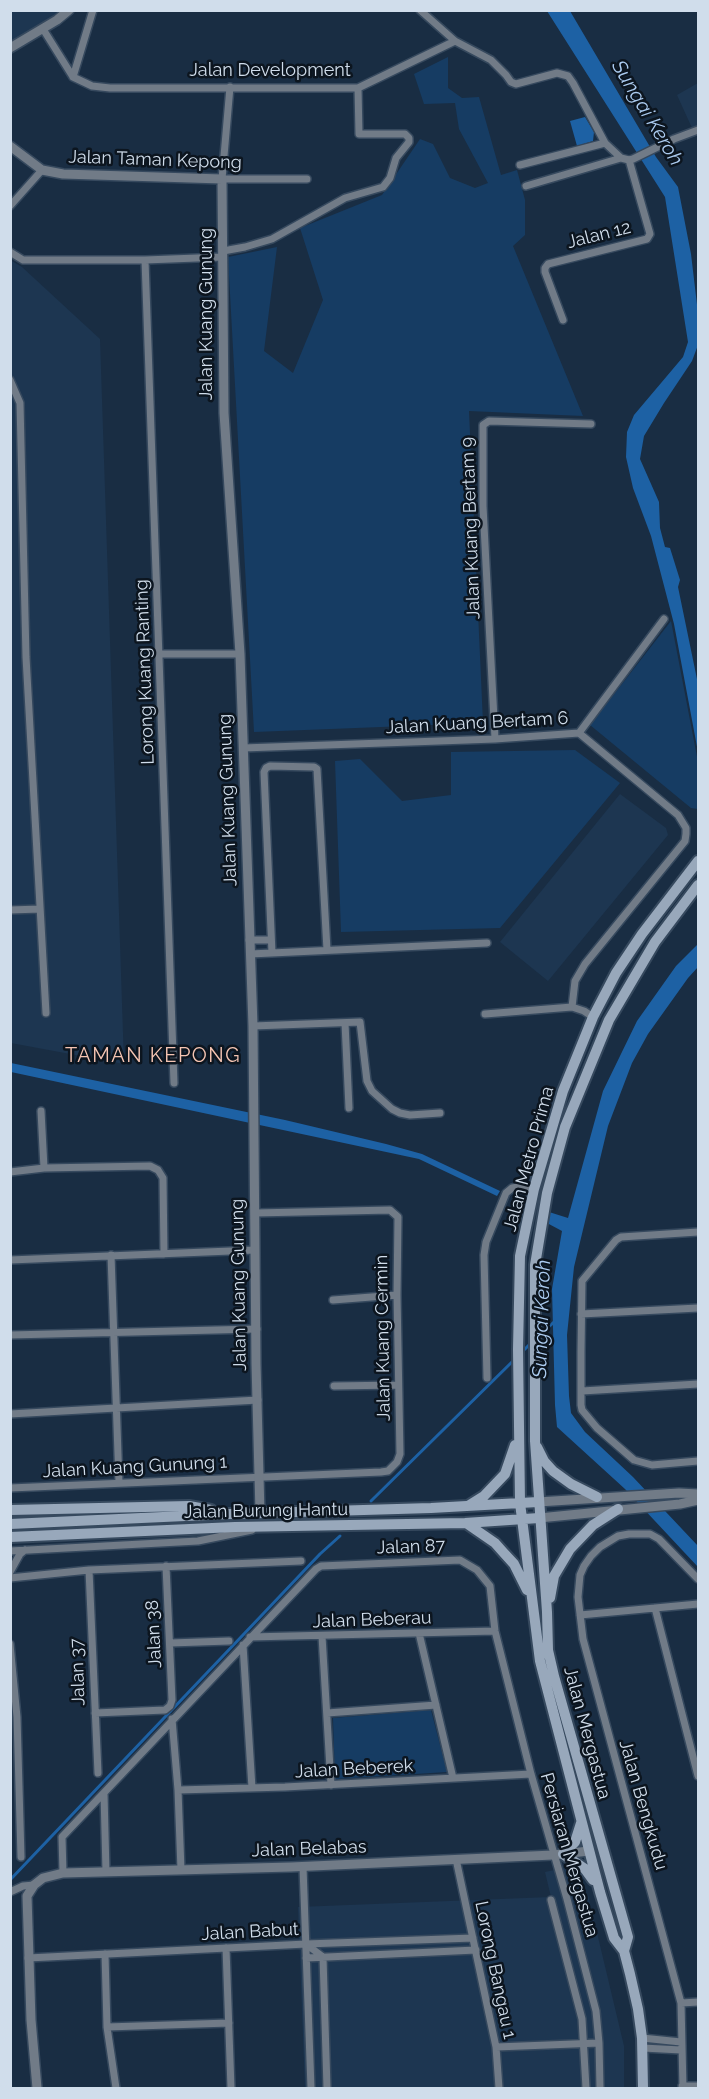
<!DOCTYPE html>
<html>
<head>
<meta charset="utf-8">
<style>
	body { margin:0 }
	#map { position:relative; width:709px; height:2099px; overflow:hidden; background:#192d43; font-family:Raleway,sans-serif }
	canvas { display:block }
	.frame { position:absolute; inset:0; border:12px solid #d0ddeb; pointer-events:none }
</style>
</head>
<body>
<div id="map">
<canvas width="709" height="2099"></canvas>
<div class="frame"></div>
</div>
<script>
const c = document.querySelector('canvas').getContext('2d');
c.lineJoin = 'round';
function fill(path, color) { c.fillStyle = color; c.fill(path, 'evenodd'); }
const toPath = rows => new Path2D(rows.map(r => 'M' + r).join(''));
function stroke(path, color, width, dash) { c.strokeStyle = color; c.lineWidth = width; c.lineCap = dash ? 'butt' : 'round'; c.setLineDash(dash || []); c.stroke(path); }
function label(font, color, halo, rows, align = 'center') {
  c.font = font + ' Raleway,sans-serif'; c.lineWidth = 5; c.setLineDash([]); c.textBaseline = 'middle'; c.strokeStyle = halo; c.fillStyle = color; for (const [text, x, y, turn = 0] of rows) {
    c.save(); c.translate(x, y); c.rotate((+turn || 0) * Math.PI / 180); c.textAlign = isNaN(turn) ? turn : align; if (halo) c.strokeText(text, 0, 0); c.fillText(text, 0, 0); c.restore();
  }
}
const built = toPath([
	[10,11,11,10,61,11,11,42],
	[698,83,698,126,692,128,677,95],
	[10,260,22,267,100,339,124,1064,11,1043],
	[620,794,666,828,668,835,548,981,500,942],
	[569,1867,576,1896,588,1895,624,2046,624,2088,305,2088,298,1907,551,1897,545,1872]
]);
const green = toPath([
	[448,57,448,88,462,98,479,97,501,175,517,170,525,200,525,235,513,246,583,416,469,411,483,723,254,732,228,257,277,247,264,351,293,373,323,300,300,228,382,195,420,139,433,144,450,178,475,188,488,183,459,129,455,103,424,104,414,74],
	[671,621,698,762,698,809,691,808,590,725],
	[575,750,620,783,500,928,341,932,335,761,360,759,402,801,451,795,451,752],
	[431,1710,447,1772,335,1779,333,1718]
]);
const water = toPath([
	[547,11,570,11,656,157,678,187,691,254,698,313,698,345,692,361,664,403,644,436,640,459,659,502,660,528,665,547,670,548,680,580,678,587,698,684,698,752,674,624,651,536,633,488,626,457,627,432,634,415,683,357,688,342,665,197],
	[585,117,594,132,593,141,577,146,570,121],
	[698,944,698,967,688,978,648,1034,632,1063,608,1126,574,1267,567,1335,569,1396,571,1413,585,1432,633,1477,698,1546,698,1567,625,1489,557,1427,555,1405,552,1289,562,1231,547,1223,549,1212,568,1218,603,1091,637,1021,676,966],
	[11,1063,285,1120,386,1144,422,1154,500,1191,497,1196,419,1159,11,1072]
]);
const stream = toPath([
	[539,1336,554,1322],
	[522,1352,532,1342],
	[371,1501,515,1359],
	[10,1880,320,1554,340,1536]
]);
const minor = toPath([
	[420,10,455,41],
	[43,29,73,77,92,86,110,88,358,88,455,41,491,60,506,75,511,82,516,84,557,73,568,76,573,83,605,143,621,158,629,160,633,159,674,139,698,130],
	[73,77,93,10],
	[230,87,222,179,307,179],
	[520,165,605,143],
	[526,186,621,158],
	[10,206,42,170],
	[223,251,245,247,272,239,345,198,383,187,390,178,396,158,409,142,409,138,405,134,359,134,358,88],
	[10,252,23,260,145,260,223,257],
	[145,260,174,1083],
	[563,320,545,272,545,268,548,264,647,239,650,234,629,160],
	[10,380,20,403,26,657,46,1013],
	[159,654,240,654],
	[579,733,664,619],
	[495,739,483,506,483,425,489,421,591,424],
	[243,748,495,739,579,733,678,815,686,828,686,834,685,841,585,964,575,981,572,1007],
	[10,910,40,909],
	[249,940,271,940],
	[272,953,264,772,266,768,270,766,314,767,317,769,327,950],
	[250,954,487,943],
	[485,1014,572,1007,584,1011,593,1017],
	[345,1023,349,1108],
	[253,1026,360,1022,367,1081,372,1091,392,1109,400,1113,410,1115,440,1113],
	[41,1111,44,1168],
	[10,1172,44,1168,150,1166,158,1170,163,1178,164,1254],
	[698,1232,621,1237,616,1240,582,1281,581,1352,581,1405,582,1410,597,1428,634,1460,652,1465,698,1461],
	[111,1255,119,1483],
	[10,1260,255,1250],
	[333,1300,397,1295],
	[581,1314,698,1308],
	[10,1335,257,1329],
	[487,1378,484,1255,486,1242,506,1193,512,1188,518,1187,534,1189],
	[334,1386,398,1385],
	[582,1391,698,1384],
	[10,1414,258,1400],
	[10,1488,381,1472,388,1471,397,1462,400,1454,397,1295,398,1217,390,1210,255,1213],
	[10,1551,198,1541,252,1530],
	[89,1570,98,1773],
	[10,1572,20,1554,25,1550],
	[10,1578,89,1570,301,1561],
	[655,1608,698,1776],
	[580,1615,698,1604],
	[419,1633,453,1778],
	[322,1636,331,1785],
	[250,1637,495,1631],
	[170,1643,229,1641],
	[10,1644,17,1717,21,1857],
	[243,1645,252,1788],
	[95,1713,165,1710,170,1706,172,1700,166,1566],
	[327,1713,436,1705],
	[172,1719,178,1790,181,1870],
	[178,1790,285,1787,531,1774],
	[104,1793,106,1872],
	[456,1859,496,2047,499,2088],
	[303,1867,311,2088],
	[63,1873,62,1837,316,1569,321,1566,460,1560,477,1570,490,1586,495,1631,531,1774,567,1899,596,2011,599,2043,600,2088],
	[10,1892,23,1886,34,1885],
	[551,1900,582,2019,586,2088],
	[306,1944,323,1957,327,2088],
	[226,1948,231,2088],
	[105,1954,107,2027,116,2088],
	[28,1958,306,1944,473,1938],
	[306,1958,476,1950],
	[681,2003,698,2002],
	[107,2027,229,2023],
	[642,2038,681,2042],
	[496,2047,599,2043],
	[643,2048,681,2050],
	[682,2086,698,2086],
	[683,2088,681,2003,583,1639,578,1597,580,1575,584,1566,591,1556,600,1547,618,1536,629,1534,650,1534,659,1539,698,1579]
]);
const tertiary = toPath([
	[10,48,57,20,69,10],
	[10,146,42,170,63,174,222,179,224,413,240,654,253,1026,256,1364,260,1513],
	[538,1502,679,1493,698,1494],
	[539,1518,680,1504,698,1500],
	[37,2088,31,2020,27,1896,34,1885,43,1878,63,1873,291,1867,553,1855,589,1851]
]);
const secondary = toPath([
	[537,1447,544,1461,553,1471,571,1484,597,1497],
	[468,1506,484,1496,505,1474,515,1445],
	[10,1510,189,1506,211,1510],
	[466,1523,495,1543,503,1552,514,1564,527,1590],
	[10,1524,229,1514,431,1508,538,1502],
	[10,1537,235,1527,465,1523,539,1518],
	[550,1598,554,1576,570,1549,593,1525,618,1509],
	[581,1823,575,1842,563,1854,585,1869,593,1880],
	[624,1951,628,1937,554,1676,548,1650,547,1612,535,1441,535,1265,547,1193,565,1127,609,1020,655,942,698,885],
	[643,2088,642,2038,638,2009,630,1974,624,1951,614,1938,600,1892,540,1661,520,1503,518,1349,520,1256,534,1189,563,1091,593,1017,616,973,642,934,698,861]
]);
const streetNames = [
	["Jalan Development",270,71],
	["Jalan Taman Kepong",155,160,2],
	["Jalan 12",599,235,-14],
	["Jalan Kuang Gunung",207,314,-90],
	["Jalan Kuang Bertam 9",471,528,-92],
	["Lorong Kuang Ranting",145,672,-92],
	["Jalan Kuang Bertam 6",477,723,-3],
	["Jalan Kuang Gunung",228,800,-92],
	["Jalan Metro Prima",529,1159,-75],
	["Jalan Kuang Gunung",239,1285,-91],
	["Jalan Kuang Cermin",383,1338,-91],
	["Jalan Kuang Gunung 1",135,1467,-3],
	["Jalan Burung Hantu",266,1511,-1],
	["Jalan 87",411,1547,-2],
	["Jalan Beberau",372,1620,-2],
	["Jalan 38",154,1634,-93],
	["Jalan 37",78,1672,-92],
	["Jalan Mergastua",587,1733,75],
	["Jalan Beberek",354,1769,-3],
	["Jalan Bengkudu",643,1805,74],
	["Jalan Belabas",309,1849,-2],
	["Persiaran Mergastua",569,1855,74],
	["Jalan Babut",250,1932,-3],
	["Lorong Bangau 1",495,1970,78]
];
const waterNames = [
	["Sungai Keroh",647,113,59],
	["Sungai Keroh",542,1319,-88]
];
const neighbourhoodNames = [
	["TAMAN KEPONG",153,1056]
];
fill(built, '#1d3651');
fill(green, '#163c63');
fill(water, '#1d61a4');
stroke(stream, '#1d61a4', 3);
stroke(minor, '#36495e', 10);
stroke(tertiary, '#36495e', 12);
stroke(secondary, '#36495e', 14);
stroke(minor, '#717b87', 7);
stroke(tertiary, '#717b87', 9);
stroke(secondary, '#98a8bb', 10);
label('18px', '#d0ddeb', '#0c151f', streetNames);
label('italic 20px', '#acccf1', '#0c151f', waterNames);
c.letterSpacing = '1.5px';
label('20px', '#f5c5b3', '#0c151f', neighbourhoodNames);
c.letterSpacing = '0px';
</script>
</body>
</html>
